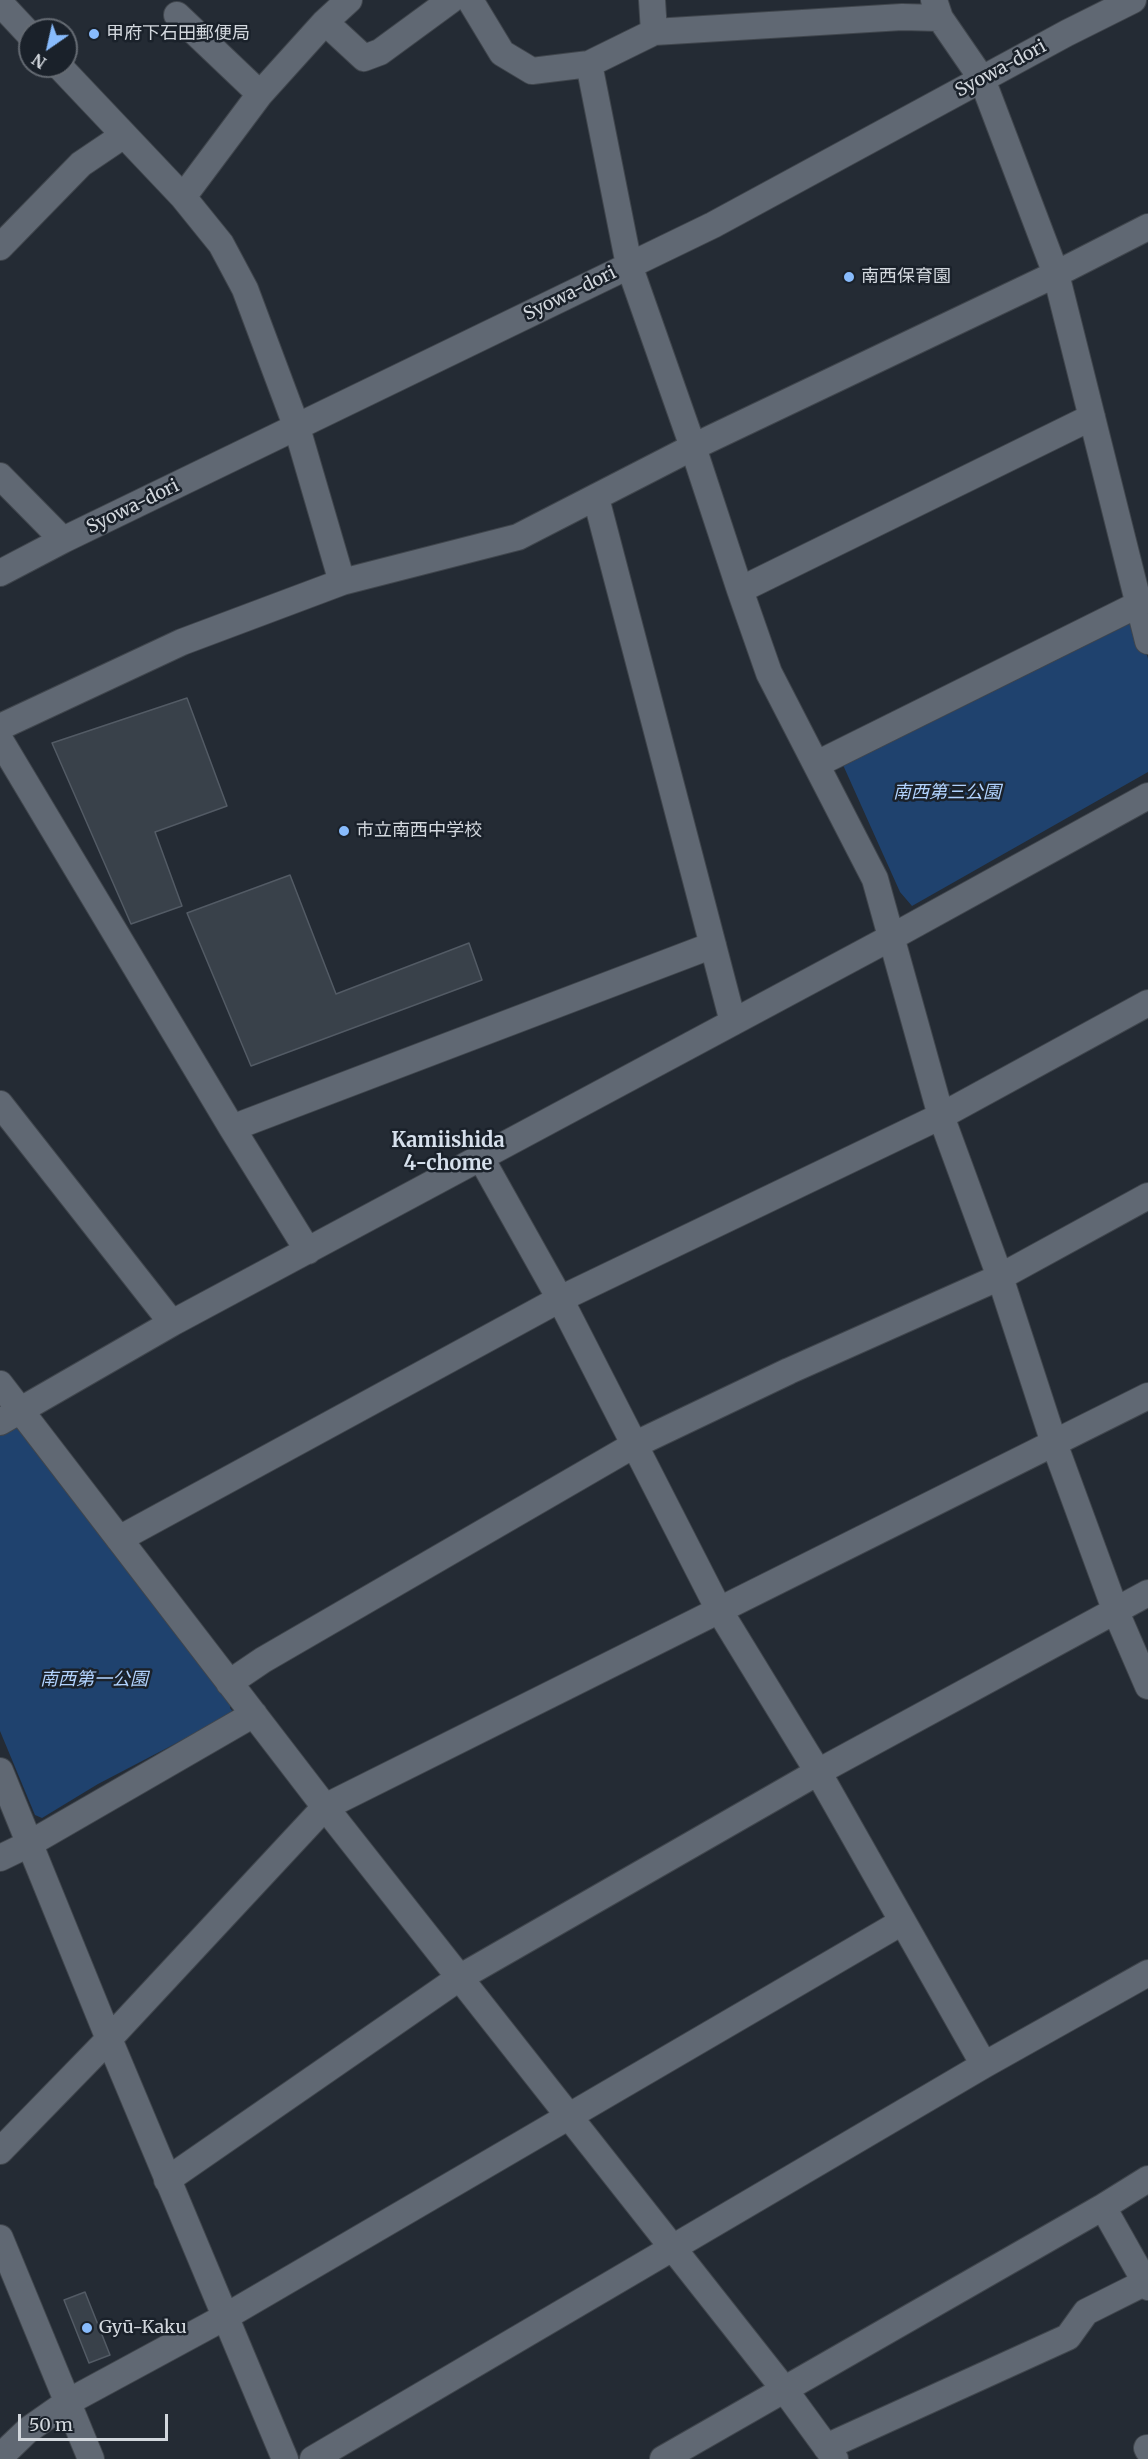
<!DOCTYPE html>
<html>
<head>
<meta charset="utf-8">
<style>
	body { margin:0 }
	#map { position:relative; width:1148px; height:2459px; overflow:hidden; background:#242b34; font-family:Merriweather,serif }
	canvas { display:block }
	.north { position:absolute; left:18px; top:18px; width:60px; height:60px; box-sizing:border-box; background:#1a212a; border:2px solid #646a72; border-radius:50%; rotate:214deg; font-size:16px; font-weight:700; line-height:24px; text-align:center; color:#d2d7dd }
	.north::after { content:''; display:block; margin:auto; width:21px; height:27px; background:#88bbfc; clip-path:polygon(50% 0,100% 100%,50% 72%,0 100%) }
	.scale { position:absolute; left:18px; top:2414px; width:150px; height:27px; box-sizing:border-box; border:3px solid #d2d7dd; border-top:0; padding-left:8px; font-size:18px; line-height:21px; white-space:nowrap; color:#d2d7dd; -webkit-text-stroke:4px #1a212a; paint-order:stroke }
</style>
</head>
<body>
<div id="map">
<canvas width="1148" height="2459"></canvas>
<div class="north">N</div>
<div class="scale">50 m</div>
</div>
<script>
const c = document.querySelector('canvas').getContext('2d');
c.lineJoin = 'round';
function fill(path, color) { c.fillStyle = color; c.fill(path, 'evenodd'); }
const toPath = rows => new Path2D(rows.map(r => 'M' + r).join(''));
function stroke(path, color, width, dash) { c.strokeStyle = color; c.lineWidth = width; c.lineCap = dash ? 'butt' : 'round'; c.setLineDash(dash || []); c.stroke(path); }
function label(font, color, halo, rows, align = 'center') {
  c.font = font + ' Merriweather,"Noto Sans JP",serif'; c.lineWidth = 5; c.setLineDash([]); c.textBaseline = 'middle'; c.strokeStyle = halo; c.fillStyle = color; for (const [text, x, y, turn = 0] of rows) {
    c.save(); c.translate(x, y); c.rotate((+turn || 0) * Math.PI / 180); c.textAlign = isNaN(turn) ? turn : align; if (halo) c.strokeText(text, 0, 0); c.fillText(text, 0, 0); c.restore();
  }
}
const green = toPath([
	[1136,611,1148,659,1148,772,912,906,900,892,839,756],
	[24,1424,231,1703,230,1708,234,1713,98,1784,42,1818,35,1815,0,1731,0,1426]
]);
const building = toPath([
	[187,698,227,806,155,832,182,906,131,924,52,743,187,698],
	[290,875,336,994,469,943,482,980,251,1066,187,913,290,875],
	[85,2292,110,2355,89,2363,64,2300,85,2292]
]);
const minor = toPath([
	[470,0,502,53,532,71,589,64,629,265,693,447,740,590,769,673,875,879,941,1116,1000,1277,1054,1443,1116,1612,1148,1686],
	[652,0,654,32],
	[934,0,940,18,982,79,1056,274,1148,641],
	[0,3,30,35],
	[177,15,260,94],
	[325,22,364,58,380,52,451,0],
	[589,64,654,32,902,17,940,18],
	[59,66,183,197,221,244,245,289,297,428,342,582],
	[183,197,260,94,325,22,349,0],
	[0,247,81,164,124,135],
	[0,476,63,540],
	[596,498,733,1022],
	[0,573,63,540,713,225,1067,33,1133,0],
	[740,590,1092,417],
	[0,727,182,642,342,582,518,537,693,447,1056,274,1148,227],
	[0,740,232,1128,308,1251],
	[817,764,1139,604],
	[0,1104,172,1323],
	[232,1128,713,945],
	[481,1158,560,1299,719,1610,818,1772,984,2065],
	[0,1384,325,1807,784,2389,835,2459],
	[0,1422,172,1323,892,937,1148,796],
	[119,1539,560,1299,941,1116,1148,1003],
	[229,1683,263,1660,634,1445,789,1371,1000,1277,1148,1196],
	[0,1771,109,2039,285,2459],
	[0,1858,29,1844,254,1714],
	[0,2151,109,2039,325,1807,1148,1396],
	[167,2180,459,1978,818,1772,1148,1593],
	[1103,2207,1148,2287],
	[0,2238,91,2459],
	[826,2447,1068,2337,1086,2312,1148,2281],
	[1147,2448,1148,2450],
	[0,2457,28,2430,68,2402,225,2317,902,1922],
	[313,2459,984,2065,1148,1973],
	[663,2459,1103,2207,1148,2179]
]);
const markers = [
	[94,34,6,"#88bbfc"],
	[849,277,6,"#88bbfc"],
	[344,831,6,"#88bbfc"],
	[87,2328,6,"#88bbfc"]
];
const poiNames = [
	["甲府下石田郵便局",106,34],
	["南西保育園",861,277],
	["市立南西中学校",356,831],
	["Gyū-Kaku",99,2328]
];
const streetNames = [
	["Syowa-dori",1001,69,-28],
	["Syowa-dori",570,294,-26],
	["Syowa-dori",133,507,-26]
];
const parkNames = [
	["南西第三公園",947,793],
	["南西第一公園",94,1680]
];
const neighbourhoodNames = [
	["Kamiishida",448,1141],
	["4-chome",448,1164]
];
fill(green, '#1f426e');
fill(building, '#39414a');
stroke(building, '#535b65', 1.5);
stroke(minor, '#40464d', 28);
stroke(minor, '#606873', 26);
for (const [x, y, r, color] of markers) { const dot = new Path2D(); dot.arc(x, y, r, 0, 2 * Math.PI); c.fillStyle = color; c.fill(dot); stroke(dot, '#1a212a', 2); }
label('18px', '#d2d7dd', '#1a212a', poiNames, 'left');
label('18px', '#d2d7dd', '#1a212a', streetNames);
label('italic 18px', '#b1d2fd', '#1a212a', parkNames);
label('bold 20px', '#d6e0ec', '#1a212a', neighbourhoodNames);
</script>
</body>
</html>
